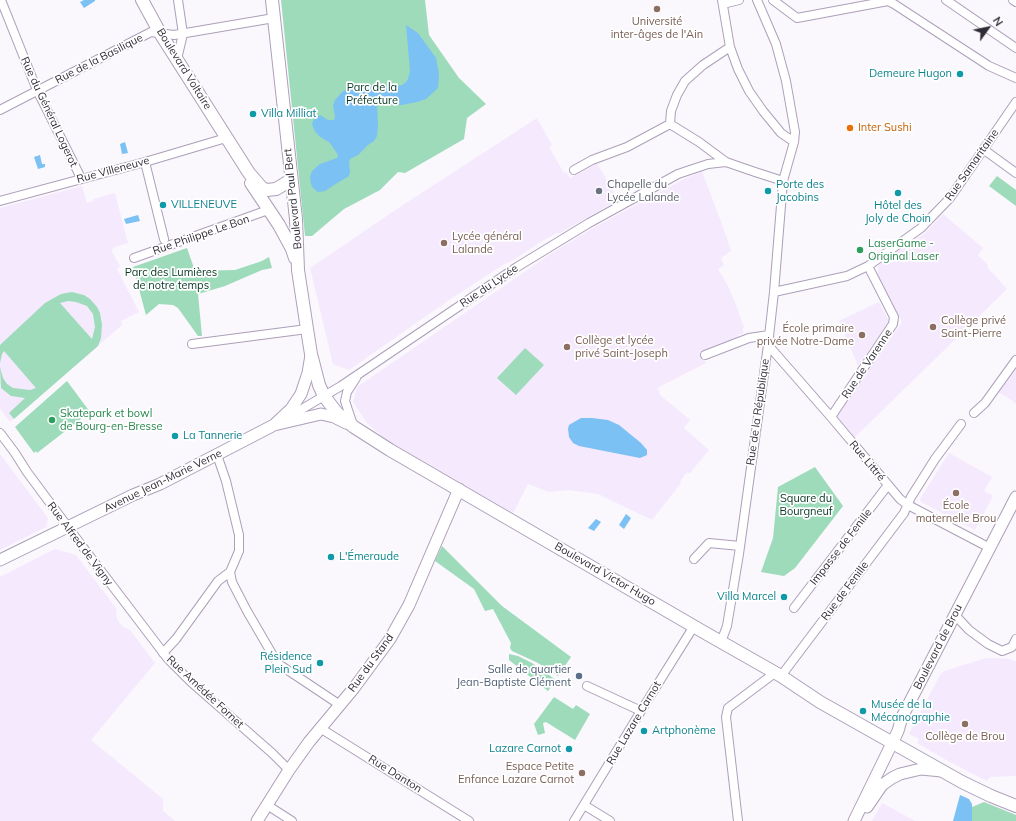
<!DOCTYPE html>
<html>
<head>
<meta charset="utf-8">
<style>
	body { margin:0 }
	#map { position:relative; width:1016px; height:821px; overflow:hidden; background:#faf7fd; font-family:Mulish,sans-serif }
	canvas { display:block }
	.north { position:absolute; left:968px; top:8px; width:40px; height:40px; -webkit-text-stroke:3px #fff; paint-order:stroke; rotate:57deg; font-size:11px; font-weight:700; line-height:16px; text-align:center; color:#322c37 }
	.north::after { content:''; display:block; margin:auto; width:14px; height:18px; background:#322c37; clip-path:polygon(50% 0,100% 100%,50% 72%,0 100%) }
</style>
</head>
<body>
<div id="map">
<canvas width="1016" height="821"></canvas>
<div class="north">N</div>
</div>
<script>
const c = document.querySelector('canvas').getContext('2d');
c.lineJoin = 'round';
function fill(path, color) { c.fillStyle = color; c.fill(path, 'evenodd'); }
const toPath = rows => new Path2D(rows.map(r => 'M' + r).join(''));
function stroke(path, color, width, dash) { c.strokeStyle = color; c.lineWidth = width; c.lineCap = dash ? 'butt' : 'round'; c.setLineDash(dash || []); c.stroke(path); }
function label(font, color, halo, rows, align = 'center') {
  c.font = font + ' Mulish,sans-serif'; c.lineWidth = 3.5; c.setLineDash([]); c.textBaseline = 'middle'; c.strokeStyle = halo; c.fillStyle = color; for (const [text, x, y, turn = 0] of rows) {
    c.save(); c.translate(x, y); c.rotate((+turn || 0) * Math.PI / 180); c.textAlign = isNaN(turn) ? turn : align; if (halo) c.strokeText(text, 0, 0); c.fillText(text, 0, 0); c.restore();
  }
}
const built = toPath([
	[537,118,552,145,549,147,564,173,566,172,570,178,597,163,618,200,558,234,557,233,544,240,510,262,506,263,449,300,349,370,333,364,310,268,397,209],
	[702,171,727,238,731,251,721,258,724,265,718,269,729,288,737,307,744,328,742,329,744,333,738,335,739,339,701,354,706,363,657,388,660,392,659,394,690,420,684,428,709,450,690,473,686,473,680,482,681,483,652,520,598,494,568,490,549,492,528,484,513,513,385,439,367,423,353,402,357,387,549,255,593,228,680,181],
	[82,186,87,203,93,201,93,199,115,193,128,243,115,247,111,250,120,266,117,269,139,312,121,321,122,325,10,422,0,409,0,208],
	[943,214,983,248,978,255,988,265,987,267,1007,289,855,437,837,416,902,322,877,275,879,264,924,234],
	[879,302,889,321,858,366,839,321],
	[1016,363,1016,404,1010,399,996,391],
	[949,453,992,477,984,491,993,496,975,530,921,502,920,499],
	[0,454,48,518,46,527,0,550],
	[55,549,76,555,116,608,117,619,123,627,130,630,155,663,91,740,163,799,163,811,175,821,0,821,0,577],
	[986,658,993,658,1010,659,1016,662,1016,776,990,777,987,781,948,761,917,743,919,739,909,734,940,675,944,671],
	[882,803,908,817,915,821,872,821]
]);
const green = toPath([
	[281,0,425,0,429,35,459,78,486,104,467,118,464,139,405,173,398,172,380,190,344,209,312,236,305,236],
	[997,176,1016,190,1016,206,989,186],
	[187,248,195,271,235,270,262,261,269,257,272,268,262,270,225,286,198,294,202,336,198,336,178,308,173,305,159,304,146,315,133,267],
	[72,292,84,295,90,299,97,307,100,313,102,325,101,338,98,346,14,419,9,413,25,398,11,396,1,388,0,367,3,378,7,384,13,388,30,390,36,388,4,351,2,354,0,363,0,345,45,303,61,294],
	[68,301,76,302,87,306,93,314,95,327,92,339,60,303],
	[525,348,544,365,516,395,497,378],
	[67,381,90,412,37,453,36,451,34,453,15,427],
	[815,467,843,506,795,568,784,576,761,572,773,538,778,487],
	[442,546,502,606,571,657,558,676,538,663,512,651,510,648,511,643,493,609,485,611,474,589,435,561],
	[509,654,518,656,532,663,556,680,548,691,509,660],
	[554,697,573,709,576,705,590,714,575,740,546,722,543,723,545,733,538,735,534,724],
	[984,802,1016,815,1016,821,972,821,972,807]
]);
const water = toPath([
	[84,0,95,0,95,1,84,8,80,2],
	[406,25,418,33,436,58,439,74,438,88,426,99,417,102,402,105,377,104,378,126,377,136,374,141,368,145,358,155,350,159,349,162,350,172,349,176,334,185,325,191,318,192,313,188,311,184,310,177,312,171,320,164,337,158,338,155,330,143,319,136,314,130,312,124,314,119,320,115,328,120,334,120,335,116,333,106,335,100,342,92,349,88,364,85,397,86,402,85,406,82,408,79,410,71],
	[125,142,128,153,122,154,120,144],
	[40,155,42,164,45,164,45,167,38,169,34,157],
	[138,215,140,221,126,224,124,219],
	[581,418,592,418,608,420,619,425,641,443,647,450,647,455,640,458,579,446,573,443,569,437,568,429,569,425],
	[626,514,631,518,624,529,619,525],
	[596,519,601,522,594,531,588,528],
	[960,795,969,799,972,804,972,821,953,821]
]);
const street = toPath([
	[1,0,37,90,81,178],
	[722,0,730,47,738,69,749,91,763,111,781,133,794,142],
	[773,0,797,18,888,1],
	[946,0,1016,48],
	[1013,0,1016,2],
	[888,1,894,4,989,66,1016,78],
	[723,4,739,0],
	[730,47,703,65,685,81,677,95,671,111,670,124,699,142,726,162,755,172,783,181],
	[177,59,183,34,178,0],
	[0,110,151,32,174,35,274,18],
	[983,149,1016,173],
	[145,162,164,239],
	[574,170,592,160,627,147,670,124],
	[0,201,145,162,226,138],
	[134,258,268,210],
	[774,292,847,276,868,266,921,228,950,198,1016,102],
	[192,344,307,329],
	[768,345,831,417,900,499,908,505,990,548],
	[705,355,749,338,769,335],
	[974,413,985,403,1016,360],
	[831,417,893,324,894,317,868,266],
	[285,419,341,386,517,267,589,223,678,174,708,164,726,162],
	[353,425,345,401,347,392,356,378],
	[0,433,15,453,27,472,79,542,168,659,191,682,272,753,289,770],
	[217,455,226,481,239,535,239,551,230,572,232,582,247,611,275,659,280,665,340,705],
	[694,559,709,543,740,546],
	[794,608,888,485],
	[955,615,969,630,988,644,1002,651,1012,647,1016,639],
	[721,642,727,626,739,554,768,345,774,292,783,181,794,142,795,132,786,81,776,44,757,0],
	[163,653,176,639,218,581,230,572],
	[781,676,904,513,911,497,935,459,961,424],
	[587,686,641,711],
	[320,728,469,821],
	[267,805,292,821],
	[584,805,610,821],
	[574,821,641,711,694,626],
	[738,821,726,717,728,708,776,672]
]);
const secondary = toPath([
	[275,424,291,409,301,394,308,373,311,355],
	[0,560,133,495,160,484,274,425,321,414,334,417,346,423],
	[867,807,882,785,892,778,900,774,921,769,942,771],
	[257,821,289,770,309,742,354,688,390,639,409,605,459,489],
	[854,821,898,731,902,717,1016,497]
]);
const primary = toPath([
	[142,0,160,33,249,173,262,188,267,190,276,189,291,180],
	[272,0,296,219,298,270,307,329,311,354,319,385,324,396,337,413,354,427,390,450,707,634,781,676,820,702,962,782,991,796,1016,806],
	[251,183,279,225,292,249,295,258]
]);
const markers = [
	[657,9,4,"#8d6e63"],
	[960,74,4,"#0f9aa8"],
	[253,114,4,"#0f9aa8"],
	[850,128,4,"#e8710a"],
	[599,191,4,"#6b7280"],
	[768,191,4,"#0f9aa8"],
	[898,193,4,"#0f9aa8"],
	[163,205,4,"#0f9aa8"],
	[444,243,4,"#8d6e63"],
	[860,250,4,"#2e9e5b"],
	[933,327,4,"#8d6e63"],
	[862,335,4,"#8d6e63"],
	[567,347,4,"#8d6e63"],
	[52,420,4,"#2e9e5b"],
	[175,436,4,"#0f9aa8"],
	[956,493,4,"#8d6e63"],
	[331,557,4,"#0f9aa8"],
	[784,597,4,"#0f9aa8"],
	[320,663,4,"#0f9aa8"],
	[579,676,4,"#5c6f8a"],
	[863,711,4,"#0f9aa8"],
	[965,724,4,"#8d6e63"],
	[644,731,4,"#0f9aa8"],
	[569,749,4,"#0f9aa8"],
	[582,773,4,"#8d6e63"]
];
const educationNames = [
	["Université",657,22],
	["inter-âges de l'Ain",657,35],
	["Lycée général",452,237,"left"],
	["Lalande",452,250,"left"],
	["Collège privé",941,321,"left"],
	["Saint-Pierre",941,334,"left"],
	["École primaire",854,329,"right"],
	["privée Notre-Dame",854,342,"right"],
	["Collège et lycée",575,341,"left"],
	["privé Saint-Joseph",575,354,"left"],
	["École",956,506],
	["maternelle Brou",956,519],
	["Collège de Brou",965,737],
	["Espace Petite",574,767,"right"],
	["Enfance Lazare Carnot",574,780,"right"]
];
const streetNames = [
	["Rue de la Basilique",99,59,-27],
	["Boulevard Voltaire",184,69,58],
	["Rue du Général Logerot",49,112,65],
	["Rue Samaritaine",972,165,-55],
	["Rue Villeneuve",113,170,-15],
	["Boulevard Paul Bert",293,199,-96],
	["Rue Philippe Le Bon",201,235,-19],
	["Rue du Lycée",489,286,-34],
	["Rue de Varenne",867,364,-56],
	["Rue de la République",758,412,-82],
	["Rue Littré",867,461,50],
	["Avenue Jean-Marie Verne",163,481,-26],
	["Rue Alfred de Vigny",80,544,53],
	["Impasse de Fenille",841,547,-52],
	["Boulevard Victor Hugo",605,574,30],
	["Rue de Fenille",845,591,-53],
	["Boulevard de Brou",938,647,-63],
	["Rue du Stand",371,663,-54],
	["Rue Amédée Fornet",205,692,43],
	["Rue Lazare Carnot",634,723,-59],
	["Rue Danton",395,774,32]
];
const cultureNames = [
	["Demeure Hugon",952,74,"right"],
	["Villa Milliat",261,114],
	["Porte des",776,185],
	["Jacobins",776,198],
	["VILLENEUVE",171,205],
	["Hôtel des",898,206,"center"],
	["Joly de Choin",898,219,"center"],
	["La Tannerie",183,436],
	["L'Émeraude",339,557],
	["Villa Marcel",776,597,"right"],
	["Résidence",312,657,"right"],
	["Plein Sud",312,670,"right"],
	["Musée de la",871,705],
	["Mécanographie",871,718],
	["Artphonème",652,731],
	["Lazare Carnot",561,749,"right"]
];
const parkNames = [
	["Parc de la",372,88],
	["Préfecture",372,101],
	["Parc des Lumières",171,273],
	["de notre temps",171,286],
	["Square du",806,499],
	["Bourgneuf",806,512]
];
const foodNames = [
	["Inter Sushi",858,128]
];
const worshipNames = [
	["Chapelle du",607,185],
	["Lycée Lalande",607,198]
];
const leisureNames = [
	["LaserGame -",868,244],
	["Original Laser",868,257],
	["Skatepark et bowl",60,414],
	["de Bourg-en-Bresse",60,427]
];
const serviceNames = [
	["Salle de quartier",571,670],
	["Jean-Baptiste Clément",571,683]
];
fill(built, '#f5e9fe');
fill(green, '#9ddbba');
fill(water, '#7bc1f3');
stroke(street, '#ad9fb9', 10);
stroke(secondary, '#ad9fb9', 13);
stroke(primary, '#ad9fb9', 14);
stroke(street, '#fff', 8);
stroke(secondary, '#fff', 11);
stroke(primary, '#fff', 12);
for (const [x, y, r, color] of markers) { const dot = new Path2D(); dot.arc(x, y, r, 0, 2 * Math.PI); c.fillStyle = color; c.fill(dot); stroke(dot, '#fff', 1.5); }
label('11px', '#785e54', '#fff', educationNames);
label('11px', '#322c37', '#fff', streetNames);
label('11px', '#0d838f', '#fff', cultureNames, 'left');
label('11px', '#053622', '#fff', parkNames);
label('11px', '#c56008', '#fff', foodNames, 'left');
label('11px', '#5b616d', '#fff', worshipNames, 'left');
label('11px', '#27864d', '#fff', leisureNames, 'left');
label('11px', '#4e5e75', '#fff', serviceNames, 'right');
</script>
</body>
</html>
